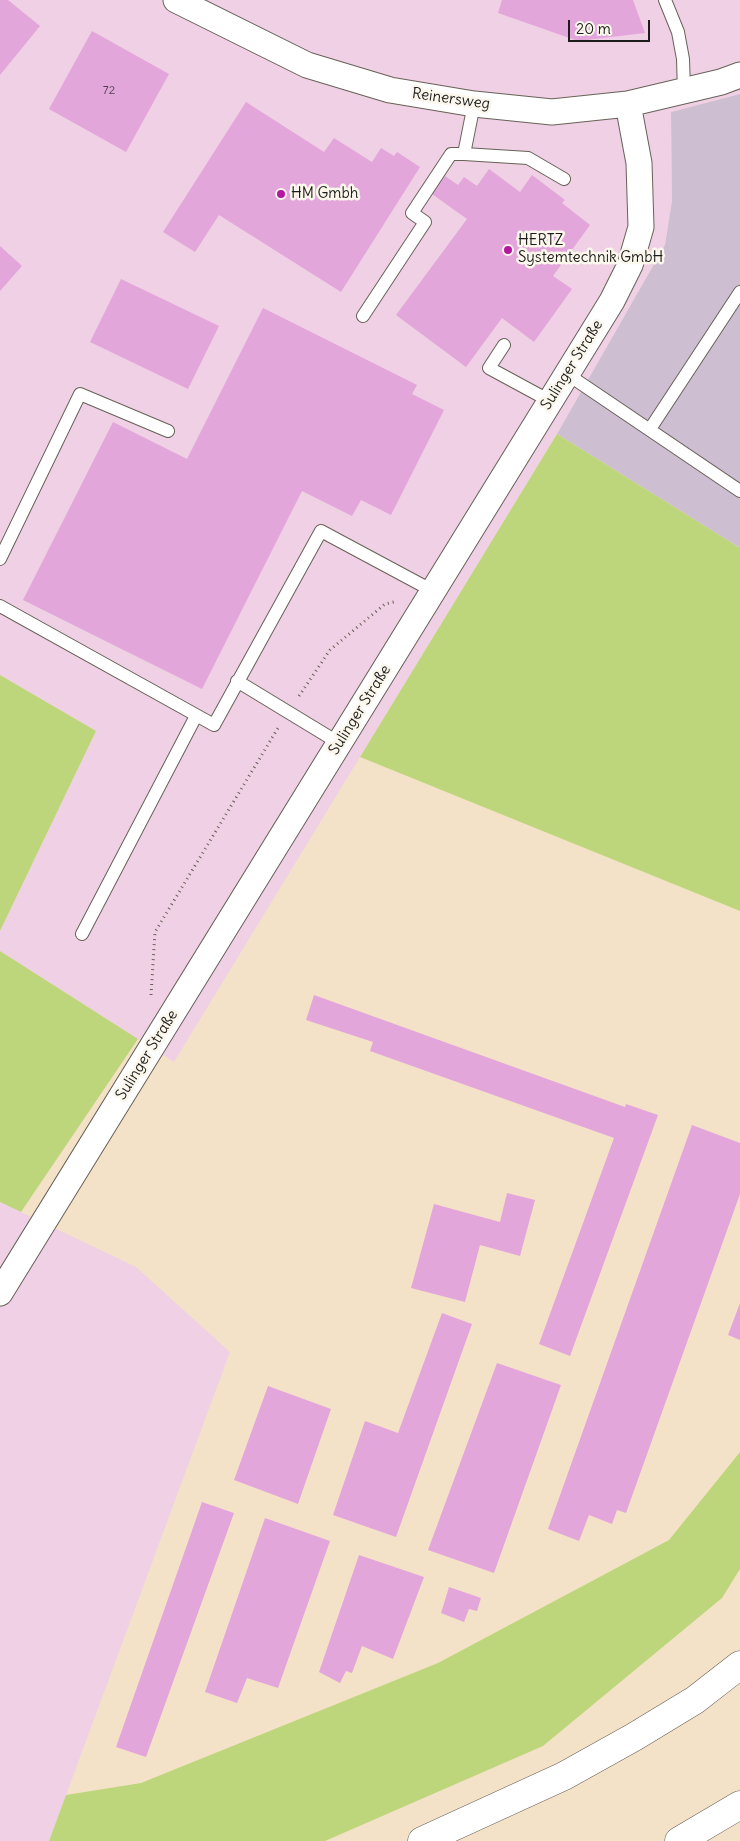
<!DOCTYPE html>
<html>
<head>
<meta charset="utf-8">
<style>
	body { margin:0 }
	#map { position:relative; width:740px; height:1841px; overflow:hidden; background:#f4e2c8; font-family:Delius,sans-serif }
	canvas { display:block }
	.scale { position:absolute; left:568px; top:20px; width:82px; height:22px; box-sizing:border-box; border:2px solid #1c1c1c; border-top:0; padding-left:6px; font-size:15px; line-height:18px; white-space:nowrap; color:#1c1c1c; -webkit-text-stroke:4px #fbf7ec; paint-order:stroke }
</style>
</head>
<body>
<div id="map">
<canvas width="740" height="1841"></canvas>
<div class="scale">20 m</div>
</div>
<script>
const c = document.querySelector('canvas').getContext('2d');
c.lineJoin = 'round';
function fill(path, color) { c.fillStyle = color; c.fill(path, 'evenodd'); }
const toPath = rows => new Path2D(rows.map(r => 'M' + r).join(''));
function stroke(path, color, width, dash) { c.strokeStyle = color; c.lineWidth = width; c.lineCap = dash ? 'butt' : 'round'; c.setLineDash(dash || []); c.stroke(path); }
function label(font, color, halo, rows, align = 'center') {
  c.font = font + ' Delius,sans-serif'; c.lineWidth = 5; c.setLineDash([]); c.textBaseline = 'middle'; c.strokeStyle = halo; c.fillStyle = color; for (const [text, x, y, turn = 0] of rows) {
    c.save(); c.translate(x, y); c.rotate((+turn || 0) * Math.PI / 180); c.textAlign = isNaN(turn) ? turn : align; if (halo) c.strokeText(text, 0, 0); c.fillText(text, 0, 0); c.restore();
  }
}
const built = toPath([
	[0,0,740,0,740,94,671,112,672,201,665,245,557,434,174,1062,0,951,0,931,96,731,0,675],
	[0,1202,136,1267,230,1352,49,1841,0,1841]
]);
const industrial = toPath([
	[740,94,740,548,557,434,665,245,672,201,671,112]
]);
const green = toPath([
	[557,434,740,548,740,911,360,757],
	[0,675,96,731,0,931],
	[0,951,138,1039,21,1212,0,1202],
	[740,1452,740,1569,722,1598,543,1746,325,1841,49,1841,66,1795,141,1783,438,1663,669,1540]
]);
const building = toPath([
	[0,0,8,0,40,26,0,75],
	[502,0,633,0,645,33,578,41,498,13],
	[92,31,169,74,126,152,49,109],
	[246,102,324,152,334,138,372,162,381,148,394,156,397,152,420,167,341,292,219,215,195,252,163,232],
	[489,169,520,192,532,175,565,200,562,203,590,225,553,276,572,289,534,342,502,318,466,367,396,315,467,219,432,194,445,176,458,185,464,177,477,186],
	[0,246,22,266,0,291],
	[121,279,219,326,188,389,90,342],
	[263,308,417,385,412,394,444,410,391,515,361,500,352,516,302,491,202,689,23,600,113,422,187,459],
	[314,995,625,1107,626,1104,658,1115,570,1356,539,1344,614,1138,370,1051,373,1042,306,1020],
	[692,1125,740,1143,740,1194,626,1513,617,1510,612,1524,589,1515,579,1541,548,1529],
	[507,1193,535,1200,520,1256,480,1245,465,1302,411,1288,434,1204,500,1222],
	[740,1303,740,1340,728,1335],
	[442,1313,472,1324,396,1537,333,1515,365,1421,398,1433],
	[497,1363,561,1385,494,1573,428,1550],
	[268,1386,331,1409,298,1504,234,1480],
	[202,1502,234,1513,146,1757,116,1747],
	[265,1518,330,1541,278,1688,247,1678,237,1703,205,1692],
	[359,1555,424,1577,393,1659,362,1646,352,1673,346,1671,340,1683,319,1672],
	[449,1587,481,1598,477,1611,469,1609,464,1622,441,1613]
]);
const path = toPath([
	[299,696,330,650,385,604,394,602],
	[151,995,155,932,278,728]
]);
const lane = toPath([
	[665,0,678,32,683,59,684,91],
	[474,104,464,154,528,158,564,179],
	[363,316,425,222,412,213,451,154,464,154],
	[504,345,489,368,550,401],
	[567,374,740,491],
	[650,429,740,292],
	[0,559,80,394,168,431],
	[0,606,214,725,321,531,433,591],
	[237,681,339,743],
	[82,934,196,716]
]);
const street = toPath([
	[176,0,307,65,390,90,474,104,552,112,628,104,721,82,740,75],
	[0,1293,612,301,630,265,641,227,639,163,628,104]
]);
const highway = toPath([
	[422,1841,564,1776,634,1737,695,1700,740,1665],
	[679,1841,740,1805]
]);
const markers = [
	[281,194,5,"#b5179e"],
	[508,250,5,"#b5179e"]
];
const numberNames = [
	["72",109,91]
];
const streetNames = [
	["Reinersweg",451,99,8],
	["Sulinger Straße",572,365,-58],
	["Sulinger Straße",360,710,-58],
	["Sulinger Straße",147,1055,-58]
];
const poiNames = [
	["HM Gmbh",291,194],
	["HERTZ",518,241],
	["Systemtechnik GmbH",518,258]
];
fill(built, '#f0d0e4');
fill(industrial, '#cebed1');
fill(green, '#bed67b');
fill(building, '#e3a6db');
stroke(lane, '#686158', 14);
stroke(street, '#686158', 27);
stroke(highway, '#686158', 29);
stroke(path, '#686158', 3, [1, 4]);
stroke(lane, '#fff', 12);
stroke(street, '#fff', 25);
stroke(highway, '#fff', 28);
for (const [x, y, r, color] of markers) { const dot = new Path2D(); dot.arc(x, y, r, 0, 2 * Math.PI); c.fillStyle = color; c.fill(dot); stroke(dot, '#fbf7ec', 2); }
label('12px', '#4e3e4c', null, numberNames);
label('15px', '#1c1c1c', '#fbf7ec', streetNames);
label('15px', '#1c1c1c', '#fbf7ec', poiNames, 'left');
</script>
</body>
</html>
